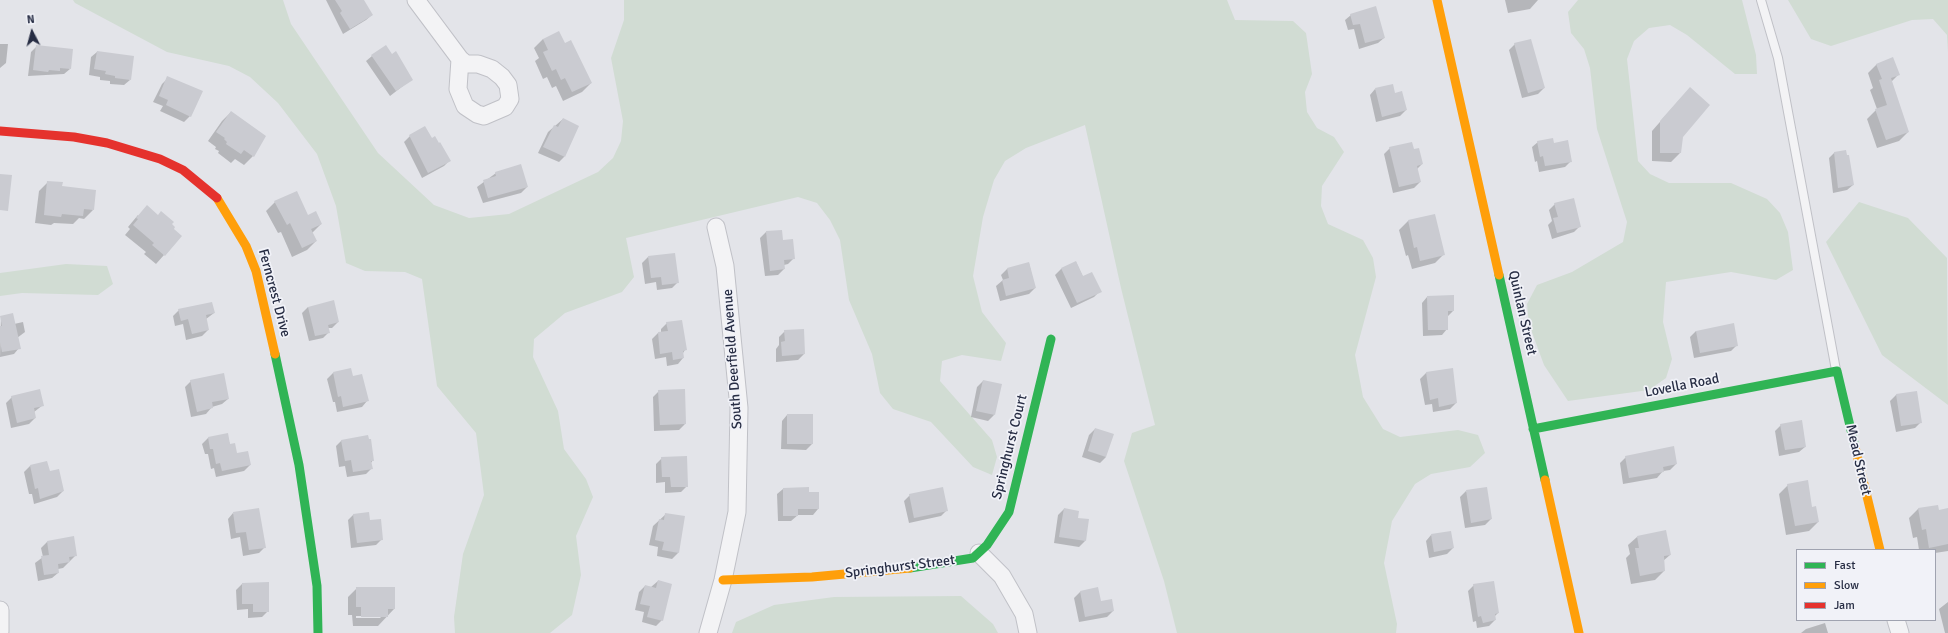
<!DOCTYPE html>
<html>
<head>
<meta charset="utf-8">
<style>
	body { margin:0 }
	#map { position:relative; width:1948px; height:633px; overflow:hidden; background:#e3e4e9; font-family:Signika,sans-serif }
	canvas { display:block }
	.legend { position:absolute; left:1796px; top:549px; width:140px; height:72px; box-sizing:border-box; background:#f1f2f8; border:1px solid #a0a3b0; margin:0; padding:5px 7px; list-style:none; font-size:12px; color:#272d44 }
	.legend li { display:flex; align-items:center; gap:8px; height:20px }
	.legend b { width:20px; border:1px solid #a0a3b0 }
	.north { position:absolute; left:12px; top:12px; width:40px; height:40px; -webkit-text-stroke:3px #f1f2f8; paint-order:stroke; rotate:354deg; font-size:11px; font-weight:700; line-height:16px; text-align:center; color:#272d44 }
	.north::after { content:''; display:block; margin:auto; width:14px; height:18px; background:#272d44; clip-path:polygon(50% 0,100% 100%,50% 72%,0 100%) }
</style>
</head>
<body>
<div id="map">
<canvas width="1948" height="633"></canvas>
<ul class="legend">
<li><b style="height:5px;background:#30b455"></b>Fast</li>
<li><b style="height:5px;background:#ff9f0a"></b>Slow</li>
<li><b style="height:5px;background:#e5322d"></b>Jam</li>
</ul>
<div class="north">N</div>
</div>
<script>
const c = document.querySelector('canvas').getContext('2d');
c.lineJoin = 'round';
function fill(path, color) { c.fillStyle = color; c.fill(path, 'evenodd'); }
const toPath = rows => new Path2D(rows.map(r => 'M' + r).join(''));
function stroke(path, color, width, dash) { c.strokeStyle = color; c.lineWidth = width; c.lineCap = dash ? 'butt' : 'round'; c.setLineDash(dash || []); c.stroke(path); }
function label(font, color, halo, rows, align = 'center') {
  c.font = font + ' Signika,sans-serif'; c.lineWidth = 3.5; c.setLineDash([]); c.textBaseline = 'middle'; c.strokeStyle = halo; c.fillStyle = color; for (const [text, x, y, turn = 0] of rows) {
    c.save(); c.translate(x, y); c.rotate((+turn || 0) * Math.PI / 180); c.textAlign = isNaN(turn) ? turn : align; if (halo) c.strokeText(text, 0, 0); c.fillText(text, 0, 0); c.restore();
  }
}
const green = toPath([
	[73,0,283,0,291,24,378,153,434,205,469,218,509,214,598,172,613,158,621,141,623,121,611,58,624,20,624,0,1227,0,1235,20,1293,21,1306,33,1312,74,1305,92,1307,112,1317,128,1334,137,1344,152,1322,186,1321,206,1328,224,1363,240,1373,258,1376,277,1355,355,1363,397,1383,429,1400,437,1458,430,1478,435,1485,453,1470,467,1431,474,1415,484,1392,521,1384,563,1397,624,1396,633,1177,633,1164,581,1124,461,1132,433,1155,425,1121,288,1085,125,1026,148,1005,161,994,180,983,217,973,276,982,312,1006,343,1001,361,962,355,942,361,940,381,992,440,997,457,992,475,973,467,931,422,893,409,880,393,872,354,849,300,840,240,830,220,817,203,798,197,626,238,634,277,622,292,565,313,534,339,533,357,558,411,564,449,586,479,593,497,576,536,581,575,572,615,550,633,455,633,454,617,463,554,484,495,476,433,437,386,422,279,405,272,365,271,346,263,336,206,317,154,278,103,250,77,229,66,167,52,75,3],
	[1578,0,1742,0,1756,55,1757,74,1735,74,1687,35,1670,25,1649,28,1634,41,1627,59,1638,161,1650,174,1669,183,1731,183,1767,199,1780,213,1788,232,1793,270,1776,280,1731,272,1666,282,1663,322,1672,359,1666,378,1649,390,1568,401,1544,365,1529,324,1527,304,1537,285,1572,272,1623,242,1627,222,1597,129,1590,68,1584,49,1571,33,1568,12],
	[1788,0,1948,0,1948,52,1947,35,1933,19,1912,20,1831,46,1811,39],
	[1859,202,1908,218,1947,258,1948,405,1882,355,1826,242],
	[66,264,107,266,113,284,98,295,22,293,0,296,0,273],
	[961,596,993,624,998,633,732,633,736,622,774,605,834,597]
]);
const shadow = toPath([
	[326,0,363,0,372,15,366,20,343,34],
	[1505,0,1538,0,1530,9,1508,13],
	[1351,15,1384,38,1378,43,1359,49,1354,29,1348,30,1345,20],
	[543,39,564,44,591,83,582,92,563,101,556,86,552,88,547,77,543,79,535,61,539,58,534,48],
	[0,44,8,44,6,63,0,68],
	[1515,44,1544,88,1538,94,1522,98,1509,50],
	[37,46,70,69,64,74,28,76,31,52],
	[97,52,130,80,124,85,110,84,110,81,100,80,100,77,89,75,91,57],
	[372,56,412,79,390,96,366,61],
	[1877,64,1898,75,1891,82,1908,132,1899,141,1877,148,1867,119,1877,109,1870,90,1873,88,1868,73],
	[168,78,190,116,184,122,160,111,163,106,153,102,162,84],
	[1375,89,1406,110,1400,116,1376,122,1370,95],
	[1681,98,1682,136,1680,153,1671,162,1652,161,1652,131],
	[231,112,253,156,244,165,235,159,231,163,218,153,219,151,215,149,216,147,208,141,222,121],
	[563,119,564,157,559,162,538,153,548,132],
	[425,128,431,139,450,160,444,166,422,178,404,142,410,136],
	[1538,142,1553,144,1571,161,1565,167,1539,172,1537,161,1535,162,1532,147],
	[1390,148,1413,150,1422,164,1417,169,1420,182,1414,188,1393,193,1384,154],
	[1835,152,1853,185,1847,190,1833,193,1829,158],
	[496,173,527,187,521,193,483,203,477,187],
	[48,182,61,187,93,210,84,219,79,218,73,224,54,223,51,225,35,223,39,191],
	[275,202,321,224,312,233,316,241,307,250,292,257,281,232,278,233,266,211],
	[1555,204,1580,226,1574,232,1552,239,1548,225,1552,221,1549,210],
	[138,215,164,255,156,264,144,254,146,252,125,235,130,229,128,227],
	[1434,215,1444,254,1435,263,1412,269,1408,255,1406,256,1399,230,1408,221],
	[766,232,782,241,794,258,788,264,784,265,784,269,778,275,765,276,760,238],
	[648,257,678,282,672,288,657,290,656,282,645,284,642,263],
	[1076,262,1083,277,1100,291,1094,297,1071,308,1055,275,1061,269],
	[1029,263,1035,288,1029,294,1000,301,996,286,1003,280,1001,275,1007,269],
	[1427,297,1453,311,1447,317,1447,329,1442,335,1423,336,1422,303],
	[308,307,338,322,332,328,328,328,329,332,323,338,309,341,302,313],
	[179,310,214,313,206,319,208,330,202,336,186,340,183,324,175,326,173,316],
	[1,317,14,324,23,322,25,332,17,338,19,348,14,354,0,357],
	[667,323,685,350,683,353,683,358,678,364,667,366,666,357,655,359,652,339,658,333,661,332,661,329],
	[785,331,804,354,798,360,776,362,776,349,779,345,779,337],
	[1696,331,1737,345,1731,351,1694,358,1690,337],
	[1452,369,1456,403,1450,409,1433,412,1432,404,1425,405,1420,379,1426,373],
	[333,373,352,377,367,401,362,407,337,412,335,402,333,402,327,379],
	[191,381,228,399,222,404,212,407,206,414,191,417,185,387],
	[983,381,994,415,988,421,971,417,977,387],
	[659,391,685,424,679,430,654,431,653,397],
	[1916,392,1921,422,1915,428,1896,432,1890,401,1896,395],
	[12,397,43,405,34,412,35,418,29,424,11,428,6,403],
	[787,415,812,444,806,450,781,449,782,421],
	[1781,425,1805,447,1799,452,1779,456,1775,431],
	[1095,429,1106,457,1100,463,1082,457,1089,435],
	[227,434,230,445,236,454,250,465,244,471,216,477,214,468,211,469,208,454,205,454,202,444,208,438],
	[342,440,373,460,371,463,372,468,366,474,347,477,345,466,339,467,336,446],
	[1626,457,1676,464,1670,470,1663,471,1657,478,1623,484,1620,463],
	[662,458,687,486,681,492,665,493,665,482,656,483,656,464],
	[30,466,49,472,63,491,57,497,34,504,32,494,29,494,24,472],
	[1788,485,1811,508,1818,522,1809,531,1786,535,1779,494],
	[783,489,808,493,818,509,813,515,798,515,791,521,778,521,777,494],
	[1466,491,1491,519,1485,525,1465,528,1460,497],
	[910,495,947,510,941,516,909,523,904,501],
	[1064,509,1077,519,1085,541,1079,547,1054,543,1058,515],
	[1918,509,1939,511,1948,509,1948,551,1935,553,1935,550,1919,550,1917,537,1913,538,1909,518],
	[233,513,264,548,259,553,243,556,240,537,231,539,228,519],
	[354,514,369,521,382,539,376,545,351,548,348,520],
	[666,514,684,517,678,553,672,559,657,556,658,547,649,545,653,526],
	[1431,535,1453,548,1447,554,1429,558,1426,541],
	[1637,537,1670,555,1663,561,1664,571,1655,580,1631,584,1626,558,1630,554,1628,545],
	[73,538,76,555,63,568,58,569,58,573,52,578,38,581,35,563,43,557,41,548,47,542],
	[658,581,662,620,656,626,642,622,644,612,635,610,639,592,645,586,651,587],
	[242,584,268,611,262,617,248,618,248,609,237,610,236,590],
	[1474,585,1498,613,1494,617,1495,620,1489,626,1477,628,1476,621,1473,622,1468,591],
	[357,588,394,588,394,609,378,626,353,626,352,615,348,615,348,597],
	[356,616,382,616,380,618,356,618],
	[1097,588,1100,602,1113,611,1107,617,1079,622,1074,598,1080,592],
	[1948,602,1948,633,1945,633,1939,609],
	[1825,623,1828,633,1801,633,1806,629]
]);
const building = toPath([
	[335,0,364,0,373,15,350,29,340,13,342,11],
	[1376,6,1385,38,1365,43,1360,24,1353,25,1350,14],
	[559,31,565,43,571,40,592,83,572,92,565,78,561,80,556,69,552,71,543,52,548,50,543,39],
	[1531,39,1545,88,1528,93,1514,43],
	[36,45,73,49,71,69,60,68,60,71,49,70,48,72,33,70],
	[386,45,392,54,396,51,413,80,396,91,371,55],
	[97,51,134,56,131,80,115,78,115,76,105,74,106,71,94,69],
	[1893,57,1900,75,1891,78,1909,132,1886,140,1875,109,1887,105,1879,80,1882,79,1876,64],
	[167,76,203,91,191,117,166,105,168,100,159,96],
	[1393,84,1395,93,1402,91,1407,110,1382,117,1375,88],
	[1690,87,1710,105,1683,137,1681,153,1660,153,1660,121],
	[231,111,266,136,254,157,244,150,241,154,226,144,227,142,224,139,225,138,216,132],
	[563,118,579,126,565,157,543,147,554,125,558,127],
	[425,126,432,138,435,136,439,143,440,142,451,161,428,173,409,135],
	[1553,138,1554,143,1568,140,1572,162,1545,166,1543,156,1540,157,1537,141],
	[1412,142,1414,149,1419,148,1423,164,1417,166,1421,182,1399,187,1389,147],
	[1846,150,1847,155,1849,155,1854,185,1838,188,1834,152],
	[521,164,528,187,488,198,483,180,496,176,495,172],
	[0,174,12,175,8,211,0,210],
	[47,181,63,182,62,186,96,190,94,210,84,209,83,216,62,214,61,217,44,215],
	[297,191,308,215,316,211,322,224,311,229,317,241,302,248,290,223,287,225,274,201],
	[1574,198,1581,227,1557,233,1553,218,1558,217,1554,203],
	[147,205,158,215,161,211,174,222,172,224,175,227,174,229,182,236,165,256,152,245,154,243,133,225,138,219,136,218],
	[1435,214,1445,255,1420,261,1417,247,1414,248,1408,220],
	[782,230,783,240,793,239,795,259,784,260,785,269,770,271,766,231],
	[675,253,679,283,662,285,661,277,651,278,648,256],
	[1076,261,1083,276,1092,272,1102,292,1077,303,1061,268],
	[1029,262,1036,288,1006,296,1002,280,1009,278,1007,268],
	[1454,295,1454,311,1448,311,1448,330,1428,330,1427,296],
	[334,300,339,322,328,325,330,333,315,336,308,307],
	[212,302,215,313,206,315,209,330,192,334,188,319,181,321,178,309],
	[13,313,21,349,2,352,0,341,0,326,2,326,0,316],
	[682,320,687,350,683,351,684,358,673,360,672,352,660,354,658,332,668,331,666,322],
	[1734,323,1738,346,1700,353,1696,331],
	[804,329,805,354,782,356,781,342,785,341,784,330],
	[351,368,353,376,362,374,369,401,343,407,341,396,338,397,333,372],
	[1453,368,1457,403,1439,407,1438,398,1430,400,1426,372],
	[224,373,229,399,212,402,213,408,197,412,190,380],
	[983,380,1002,384,995,415,976,411],
	[40,389,44,406,34,408,36,418,17,423,11,396],
	[685,389,686,424,660,425,658,390],
	[1917,391,1922,423,1901,426,1896,394],
	[787,414,813,414,813,444,787,444],
	[1802,420,1806,447,1785,450,1780,424],
	[1095,428,1114,434,1106,457,1088,451],
	[228,433,230,444,235,443,237,453,248,451,251,465,222,471,220,463,216,464,213,449,210,449,208,437],
	[368,435,369,439,371,439,374,461,371,461,373,469,353,472,351,460,345,461,341,440],
	[1674,446,1677,464,1663,467,1664,472,1629,478,1625,456],
	[687,456,688,487,671,487,670,477,662,477,661,457],
	[47,461,50,471,59,469,64,491,40,499,38,488,35,489,30,465],
	[1808,480,1812,507,1816,506,1819,522,1795,526,1787,484],
	[809,487,809,492,819,492,819,509,798,509,798,516,783,516,783,488],
	[943,487,948,511,914,518,909,494],
	[1487,487,1492,519,1471,523,1466,490],
	[1938,505,1939,510,1948,508,1948,544,1929,548,1926,529,1922,530,1918,508],
	[259,508,266,548,249,550,246,532,236,533,233,512],
	[1064,508,1079,511,1078,518,1089,519,1086,541,1059,537],
	[369,512,370,520,381,519,383,540,357,543,353,514],
	[665,513,685,516,679,553,662,550,664,542,655,540,659,519,664,520],
	[1666,530,1671,555,1664,556,1665,571,1640,576,1635,548,1639,548,1637,536],
	[1451,531,1454,548,1434,552,1431,534],
	[74,536,77,556,69,557,70,562,58,564,59,573,44,575,41,556,49,555,47,541],
	[658,580,672,584,663,621,647,617,650,606,640,604,645,585,656,588],
	[1494,581,1499,613,1495,614,1496,620,1483,623,1481,616,1478,617,1473,584],
	[269,582,269,612,253,612,253,604,242,604,242,583],
	[356,587,395,587,395,609,388,609,388,617,361,617,361,607,356,607],
	[1098,587,1101,601,1112,599,1114,611,1085,617,1080,591]
]);
const lane = toPath([
	[1761,0,1778,58,1836,370]
]);
const street = toPath([
	[416,0,460,59],
	[460,59,466,64,478,64,492,69,502,77,508,85,510,99,505,107,484,116,477,114,465,106,458,89,460,59],
	[979,553,1002,576,1024,614,1028,633],
	[0,610,0,631],
	[1896,620,1900,633],
	[708,633,723,580,737,512,739,408,725,266,716,227]
]);
const fast = toPath([
	[1499,275,1545,480],
	[275,354,299,465,317,586,318,633],
	[1533,429,1837,371,1855,447],
	[910,568,973,558,987,545,1009,512,1051,339]
]);
const slow = toPath([
	[1437,0,1499,275],
	[217,198,246,246,256,271,275,354],
	[1855,447,1880,550],
	[1545,480,1579,633],
	[723,580,812,577,910,568]
]);
const jam = toPath([
	[0,131,74,137,107,143,160,159,183,170,217,198]
]);
const streetNames = [
	["Ferncrest Drive",274,293,75],
	["Quinlan Street",1522,313,77],
	["South Deerfield Avenue",733,359,-94],
	["Lovella Road",1682,386,-11],
	["Springhurst Court",1010,447,-76],
	["Mead Street",1858,460,77],
	["Springhurst Street",900,567,-7]
];
fill(green, '#d1dcd3');
fill(shadow, '#0003');
fill(building, '#cacbd1');
stroke(lane, '#c0c1c7', 10);
stroke(street, '#c0c1c7', 19);
stroke(lane, '#f3f3f5', 8);
stroke(street, '#f3f3f5', 17);
stroke(fast, '#30b455', 9);
stroke(slow, '#ff9f0a', 9);
stroke(jam, '#e5322d', 9);
label('14px', '#272d44', '#f1f2f8', streetNames);
</script>
</body>
</html>
